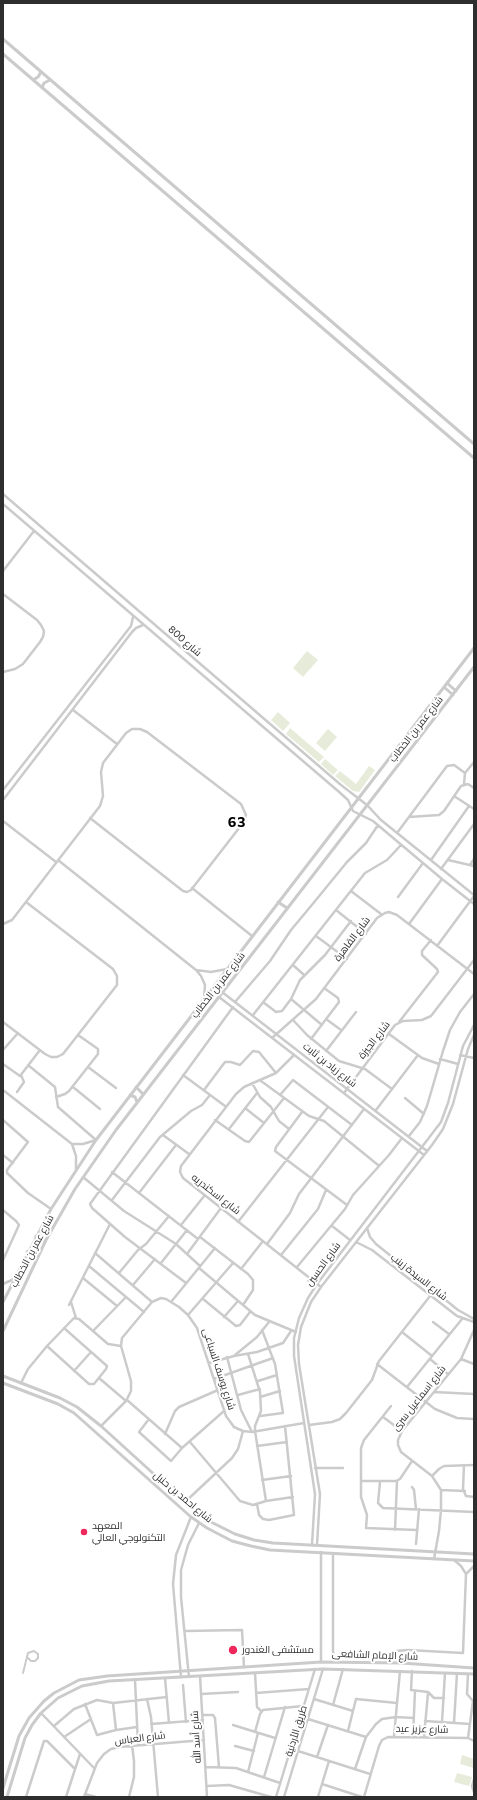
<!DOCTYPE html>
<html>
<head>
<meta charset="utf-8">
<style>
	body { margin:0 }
	#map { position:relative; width:477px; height:1800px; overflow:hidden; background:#fff; font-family:Commissioner,sans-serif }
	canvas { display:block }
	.frame { position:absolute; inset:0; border:4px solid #2e2e2e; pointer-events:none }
</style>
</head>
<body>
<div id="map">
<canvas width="477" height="1800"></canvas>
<div class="frame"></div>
</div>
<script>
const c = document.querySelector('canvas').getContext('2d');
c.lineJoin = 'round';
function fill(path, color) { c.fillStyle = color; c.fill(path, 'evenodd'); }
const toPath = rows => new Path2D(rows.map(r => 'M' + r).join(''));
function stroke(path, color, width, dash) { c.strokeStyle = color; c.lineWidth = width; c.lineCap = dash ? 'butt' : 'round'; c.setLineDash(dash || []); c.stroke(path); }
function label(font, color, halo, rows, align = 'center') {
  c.font = font + ' Commissioner,Cairo,sans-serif'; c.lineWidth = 4; c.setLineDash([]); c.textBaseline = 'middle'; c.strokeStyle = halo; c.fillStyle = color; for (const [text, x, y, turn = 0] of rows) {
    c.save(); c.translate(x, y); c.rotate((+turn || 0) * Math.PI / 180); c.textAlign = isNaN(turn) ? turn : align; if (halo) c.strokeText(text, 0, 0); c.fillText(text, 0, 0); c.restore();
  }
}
const green = toPath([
	[307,651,318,660,303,677,293,668],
	[278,712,290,723,283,731,271,720],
	[290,728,324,757,319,762,286,734],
	[328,729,337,737,325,751,316,743],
	[325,759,338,770,333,775,321,764],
	[369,766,375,770,359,792,353,791,335,776,340,771,356,784],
	[462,1755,474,1759,474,1768,460,1764],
	[457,1773,472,1777,469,1786,454,1782]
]);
const pedestrian = toPath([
	[23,1673,28,1653,34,1651,38,1654,38,1658,35,1661,31,1661,28,1658]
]);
const minor = toPath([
	[3,494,341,785,367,805,381,820,474,895],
	[3,504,338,791,348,800,353,811,373,821,442,879,474,904],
	[3,571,34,531],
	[3,594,37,620,41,625,44,631,43,637,40,642,23,664,15,669,3,672],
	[73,710,117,744],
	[464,784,465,773,474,762],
	[3,790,131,626,133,617],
	[454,796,474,809],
	[3,800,132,632,136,628,143,625],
	[409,817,439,815,444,811,461,786,468,784,474,788],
	[3,821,56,862],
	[397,833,447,766,454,765,465,773],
	[58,860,196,970,201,976,205,985,204,998],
	[431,860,469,806],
	[448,860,474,866],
	[470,865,474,859],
	[441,869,474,824],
	[192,888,252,936],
	[351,891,381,914],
	[398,897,423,863],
	[336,910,366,934],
	[3,924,12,920,100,806,103,796,101,772,103,763,126,733,132,729,140,729,147,732,241,804,246,815,243,823,191,890,187,892,183,891,90,818],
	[409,924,442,879],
	[316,936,347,959],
	[437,946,474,896],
	[293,965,304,975],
	[196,970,211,972,227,969],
	[222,992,427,1151],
	[219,997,424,1155],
	[291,999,322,1025],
	[235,1002,270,961,291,930,311,906,347,862,366,843,378,825],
	[263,1002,276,1012,282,1011,291,999,300,980,325,955,351,921],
	[253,1015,365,873,387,860,401,845],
	[326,1019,341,1030],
	[293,1020,307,1035,339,1061,365,1069,392,1089],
	[3,1022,45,1054,51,1057,57,1057,63,1054,117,985,117,976,113,969,26,902],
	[399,1022,438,972,437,969,422,955,422,951,431,940],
	[389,1034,422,1058,439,1064],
	[272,1038,316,999,377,918,385,913,389,912,397,915,474,974],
	[311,1039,339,1002,338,998,324,988],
	[3,1050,18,1033],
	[326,1051,356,1012],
	[294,1055,276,1073,244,1087,236,1094,181,1166,180,1172,183,1178,321,1287],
	[460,1055,474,1058],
	[440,1059,458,1064],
	[3,1064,20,1076,40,1050],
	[28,1065,55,1087,58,1107,96,1140,83,1144,72,1144],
	[88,1067,116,1088],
	[183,1075,225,1106],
	[261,1081,309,1116,324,1121,378,1165],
	[252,1083,260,1097,271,1107,279,1121,289,1129],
	[73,1087,100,1109],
	[3,1090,72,1144,76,1156,76,1169],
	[204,1090,225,1062,231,1062,240,1065,253,1051,259,1052,276,1073],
	[17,1092,24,1082,21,1075],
	[344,1093,395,1025,403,1021,422,1020,431,1016,474,960],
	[280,1095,293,1080,352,1125],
	[56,1097,65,1094,69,1091,98,1054,98,1049,78,1035],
	[405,1098,424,1114],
	[245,1108,264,1123],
	[376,1110,418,1055],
	[302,1112,276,1147,275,1151,347,1205],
	[3,1120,28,1142,7,1170,7,1173,28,1193,51,1209],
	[215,1120,245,1141,249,1142,284,1098],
	[229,1129,257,1093],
	[163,1135,189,1154],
	[409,1136,420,1122,427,1106,443,1051,450,1030,460,1012,474,994],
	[3,1155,13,1163],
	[112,1172,198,1239],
	[83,1177,124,1211,176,1244,200,1266],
	[139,1193,176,1145],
	[112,1200,160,1137,191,1111,202,1105,210,1095],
	[3,1210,16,1221,19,1225,3,1260],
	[238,1222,328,1107],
	[181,1225,205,1195],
	[332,1226,350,1240],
	[367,1228,370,1237,376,1244,458,1310,474,1319],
	[200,1237,248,1274,253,1280,253,1290,243,1305],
	[356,1242,372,1250,457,1316,474,1322],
	[267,1244,290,1213,299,1194,364,1109],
	[95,1253,152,1302],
	[187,1254,221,1208],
	[281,1255,318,1209,326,1190],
	[161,1263,187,1230],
	[89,1266,144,1312],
	[297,1267,345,1209,353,1195,389,1155,402,1138],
	[199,1268,255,1315,296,1332],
	[241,1269,263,1241],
	[119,1273,138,1250,146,1244,169,1216],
	[83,1278,117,1306],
	[186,1283,125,1237,92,1208,90,1204,233,1007],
	[3,1284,14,1279],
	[133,1285,155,1259],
	[203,1299,236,1326,240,1325,250,1312],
	[71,1302,76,1318],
	[171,1302,215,1248],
	[69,1305,110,1224],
	[188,1315,233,1263],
	[224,1317,238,1301],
	[433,1322,449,1334],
	[93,1331,126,1297],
	[402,1332,432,1356],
	[47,1346,89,1384,94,1384,106,1369,107,1366,64,1328],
	[248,1354,260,1392,261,1411,255,1426,255,1431,266,1501],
	[235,1355,257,1337,269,1322],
	[227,1357,241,1410,252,1432],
	[430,1359,448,1374],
	[461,1359,474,1364],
	[209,1363,234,1356,257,1352,283,1343,291,1331],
	[377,1364,435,1409,457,1418,474,1419],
	[74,1371,91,1352],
	[99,1378,126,1401],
	[214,1379,273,1358],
	[258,1381,277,1375],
	[21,1383,28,1369,47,1346,74,1318,79,1319,108,1344,121,1346],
	[407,1387,462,1319],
	[434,1392,474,1394],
	[238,1395,260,1389],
	[260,1397,280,1391],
	[127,1400,182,1448],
	[391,1406,364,1440,361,1448,361,1497,367,1515,366,1528,416,1530],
	[260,1416,283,1413,275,1364,262,1330],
	[383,1417,402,1431],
	[149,1419,139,1432,171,1461,182,1448,224,1411],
	[309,1425,332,1422,340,1419,346,1413,372,1380,379,1361,434,1291],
	[101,1426,126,1401,131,1391,131,1381,121,1346,122,1338,152,1302,161,1298,166,1299,179,1307,188,1315,197,1328,226,1416,234,1427,243,1431,252,1432,304,1423],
	[165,1434,175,1411,179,1407,218,1390],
	[190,1442,240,1501,253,1505,266,1501,293,1497],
	[257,1446,287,1442],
	[464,1465,463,1489,466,1496,474,1497],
	[315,1468,343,1468],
	[432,1476,439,1469,444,1466,474,1465],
	[262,1480,291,1476],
	[361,1481,396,1481,400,1479,412,1461],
	[380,1482,378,1503,383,1508,474,1512],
	[412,1487,414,1490,416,1509],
	[441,1490,465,1491],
	[185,1502,232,1458,238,1449,243,1431],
	[257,1504,259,1515,263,1519,269,1520,294,1515,285,1426],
	[395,1530,397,1481],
	[416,1544,419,1509],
	[312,1545,315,1494,294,1356,294,1338,299,1318,308,1298,317,1284,441,1122,448,1103,463,1046,474,1025],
	[317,1545,320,1494,299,1364,298,1345,301,1327,311,1302,321,1287,432,1145,443,1129,453,1104,468,1049,474,1035],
	[333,1553,333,1651,334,1657,338,1662],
	[434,1559,439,1531,441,1510,441,1490,432,1476,401,1452,398,1445,398,1440,402,1431,461,1359,474,1330],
	[466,1574,474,1566],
	[185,1631,242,1630,244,1667],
	[321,1662,321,1552],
	[390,1663,391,1656,396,1651,408,1650,463,1653,466,1574,461,1566,454,1560],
	[412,1671,411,1690,428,1692,434,1698,444,1698],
	[255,1673,257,1707,261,1711],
	[200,1676,207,1797],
	[181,1677,173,1584,176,1555,191,1517],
	[189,1677,181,1597,181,1570,188,1545,199,1523],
	[165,1678,169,1723],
	[135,1680,138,1745],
	[183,1685,186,1722],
	[256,1693,309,1689],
	[201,1694,238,1692],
	[147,1699,151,1717,158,1797],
	[314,1699,353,1711],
	[113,1703,116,1730],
	[85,1704,97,1735,116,1730,137,1727],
	[333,1705,343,1669],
	[41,1713,94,1768],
	[203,1715,213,1715,215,1718,219,1767],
	[308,1719,366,1737],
	[425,1721,470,1724],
	[442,1722,445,1673],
	[454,1723,457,1673],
	[151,1724,203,1720],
	[233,1725,275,1738],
	[54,1726,74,1709,97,1700,113,1703,167,1697],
	[348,1731,356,1699,397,1703],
	[255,1732,260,1714,263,1710,303,1706],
	[394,1736,400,1671],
	[413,1736,415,1691],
	[64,1737,91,1719],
	[424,1737,428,1693],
	[468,1738,473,1701,467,1694,468,1674],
	[235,1746,254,1751],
	[298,1751,370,1774],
	[317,1757,328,1725],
	[206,1767,236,1768,280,1783],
	[355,1769,366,1737,376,1724,382,1719,396,1717,414,1718],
	[248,1772,258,1733],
	[264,1777,285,1707],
	[474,1779,472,1786,474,1792],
	[322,1784,362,1797],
	[207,1786,229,1785,271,1797],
	[85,1794,96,1797],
	[26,1797,44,1741,47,1741,75,1769],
	[66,1797,80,1754],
	[84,1797,97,1763,104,1754,111,1749,119,1747,204,1740],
	[129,1797,134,1777,134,1761,132,1745],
	[276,1797,315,1669],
	[284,1797,323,1669],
	[318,1797,329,1761],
	[364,1797,379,1746,382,1740,388,1737,468,1738,474,1741]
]);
const tertiary = toPath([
	[3,39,474,444],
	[3,54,474,458],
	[33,80,38,77,41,72],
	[42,88,44,83,50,80],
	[447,683,456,691],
	[444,687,453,695],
	[278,902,287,908],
	[136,1087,143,1094],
	[130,1095,135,1097,137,1102],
	[36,1236,39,1242,46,1240],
	[27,1252,30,1250,35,1251,37,1257],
	[3,1302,51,1209,96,1140,474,648],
	[3,1331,46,1240,75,1189,116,1130,474,667],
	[3,1376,60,1398,77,1407,101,1426,190,1507,211,1522,235,1534,254,1540,273,1543,474,1554],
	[3,1383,58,1404,74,1413,191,1517,207,1528,232,1541,251,1546,270,1550,474,1561],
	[3,1788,19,1736,29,1718,44,1701,54,1693,79,1680,107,1676,321,1662,401,1663,474,1668],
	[7,1797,25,1738,32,1725,41,1713,58,1698,82,1686,109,1681,323,1669,474,1674]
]);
const markers = [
	[84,1532,4,"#ee275d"],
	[233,1650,5,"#ee275d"]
];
const streetNames = [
	["شارع 800",185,641,41],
	["شارع عمر بن الخطاب",416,729,-52],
	["شارع القاهرة",352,939,-53],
	["شارع عمر بن الخطاب",218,985,-52],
	["شارع الجيزة",374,1040,-52],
	["شارع زياد بن ثابت",330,1065,38],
	["شارع اسكندريه",216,1194,38],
	["شارع عمر بن الخطاب",32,1251,-62],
	["شارع الحسين",323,1264,-54],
	["شارع السيدة زينب",419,1277,38],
	["شارع يوسف السباعى",219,1369,72],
	["شارع اسماعيل سرى",419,1398,-52],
	["شارع احمد بن حنبل",183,1497,40],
	["شارع الإمام الشافعى",375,1655,2],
	["شارع عزيز عيد",422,1729,1],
	["طريق الأردنية",296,1731,-73],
	["شارع أسد الله",196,1737,-93],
	["شارع العباس",140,1738,-7]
];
const poiNames = [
	["المعهد",92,1526],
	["التكنولوجي العالي",92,1538],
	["مستشفى الغندور",242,1650]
];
const districtNames = [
	["63",237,822]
];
fill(green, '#e7ecda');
stroke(pedestrian, '#cbcbcb', 2);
stroke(minor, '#cbcbcb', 2.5);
stroke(tertiary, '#cbcbcb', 3);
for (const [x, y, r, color] of markers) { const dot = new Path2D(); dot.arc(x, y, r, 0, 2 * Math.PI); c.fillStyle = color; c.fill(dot); stroke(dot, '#fff', 1.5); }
label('10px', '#2e2e2e', '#fff', streetNames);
label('10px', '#2e2e2e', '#fff', poiNames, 'left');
c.letterSpacing = '1px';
label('bold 14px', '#000', '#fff', districtNames);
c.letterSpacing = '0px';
</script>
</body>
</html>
